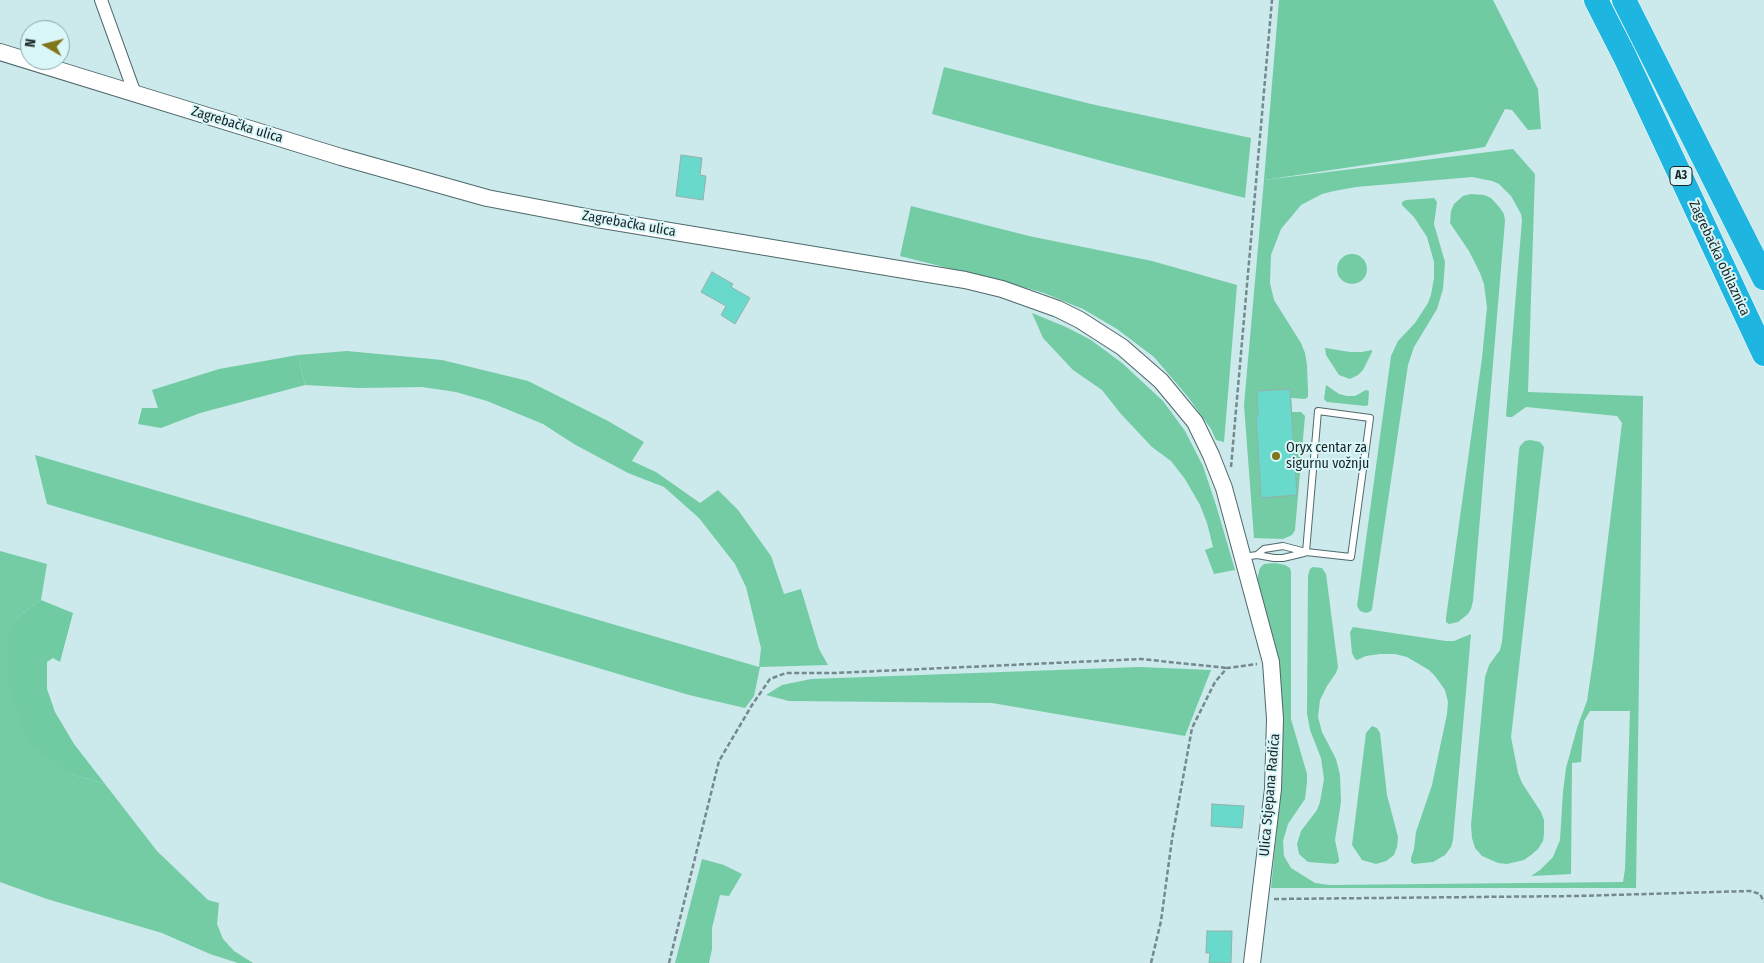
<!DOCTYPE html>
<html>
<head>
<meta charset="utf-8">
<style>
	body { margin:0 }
	#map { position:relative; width:1764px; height:963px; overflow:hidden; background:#cce9ec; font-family:"Fira Sans Condensed",sans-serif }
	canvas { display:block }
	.north { position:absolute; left:20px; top:20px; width:50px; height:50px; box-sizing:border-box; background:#d9f6f9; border:1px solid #8da2a5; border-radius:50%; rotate:278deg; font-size:14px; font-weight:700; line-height:20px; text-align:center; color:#1a2426 }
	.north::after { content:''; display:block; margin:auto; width:18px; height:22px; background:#82761a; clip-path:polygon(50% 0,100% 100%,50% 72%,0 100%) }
</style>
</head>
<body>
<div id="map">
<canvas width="1764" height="963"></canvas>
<div class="north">N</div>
</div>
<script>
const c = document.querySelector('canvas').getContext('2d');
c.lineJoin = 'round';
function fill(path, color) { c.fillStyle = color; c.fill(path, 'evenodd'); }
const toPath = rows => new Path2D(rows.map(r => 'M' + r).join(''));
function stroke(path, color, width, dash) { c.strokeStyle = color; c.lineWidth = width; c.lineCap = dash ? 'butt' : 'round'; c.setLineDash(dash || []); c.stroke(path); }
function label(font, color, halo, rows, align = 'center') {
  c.font = font + ' "Fira Sans Condensed",sans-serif'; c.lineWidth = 4; c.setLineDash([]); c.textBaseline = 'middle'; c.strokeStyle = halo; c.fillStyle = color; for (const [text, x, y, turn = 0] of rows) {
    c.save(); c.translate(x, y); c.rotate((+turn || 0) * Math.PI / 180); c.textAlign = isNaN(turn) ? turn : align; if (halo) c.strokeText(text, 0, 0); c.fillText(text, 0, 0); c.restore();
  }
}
const green = toPath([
	[944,67,1091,104,1251,138,1245,198,1109,163,932,114],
	[1513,149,1535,174,1528,392,1643,396,1636,888,1271,888,1282,776,1281,696,1257,579,1260,568,1264,564,1275,563,1285,565,1290,568,1291,572,1291,719,1307,774,1307,782,1305,799,1288,824,1283,841,1284,856,1291,868,1315,883,1329,885,1623,882,1625,869,1630,711,1590,711,1584,721,1581,762,1572,763,1571,874,1531,876,1540,870,1553,857,1560,840,1563,792,1566,768,1577,728,1587,701,1594,654,1622,423,1617,416,1526,407,1512,417,1507,417,1506,415,1522,220,1521,214,1511,196,1499,184,1492,181,1472,177,1356,187,1334,191,1322,194,1301,205,1281,229,1271,255,1270,283,1274,300,1301,343,1305,353,1307,365,1308,392,1308,397,1305,399,1291,398,1292,412,1301,412,1305,416,1295,530,1292,535,1283,539,1254,538,1244,405,1264,180],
	[1471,194,1484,195,1491,198,1500,208,1504,214,1505,221,1473,601,1471,609,1468,614,1458,622,1449,624,1446,622,1446,618,1482,358,1487,307,1484,284,1480,273,1469,251,1450,223,1451,211,1454,204,1463,196],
	[1434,198,1437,202,1434,224,1445,262,1443,289,1437,309,1414,347,1408,365,1372,609,1371,611,1366,613,1360,611,1357,606,1391,356,1398,341,1415,323,1428,303,1431,295,1434,278,1434,262,1427,237,1414,217,1402,205,1402,202,1406,200],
	[911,206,1029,236,1152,261,1237,285,1224,442,1216,440,1211,429,1188,397,1154,357,1117,329,1083,309,1044,293,1016,285,900,256],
	'1337 269a15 15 0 1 1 30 0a15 15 0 1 1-30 0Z',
	[1032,313,1066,327,1091,340,1122,363,1163,401,1185,431,1203,466,1216,505,1235,570,1214,574,1205,550,1213,547,1207,523,1200,505,1185,479,1171,461,1152,447,1121,414,1102,390,1073,370,1043,338],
	[1325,348,1350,352,1362,352,1372,350,1372,352,1363,370,1358,375,1350,379,1339,375,1326,355],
	[347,351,442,360,528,381,608,421,644,442,632,461,656,472,700,503,718,490,738,510,771,556,784,594,801,589,819,649,828,665,760,667,754,696,745,708,689,695,47,504,35,455,759,667,761,648,746,587,735,564,699,518,664,487,628,473,574,444,543,424,487,401,456,392,422,387,359,388,305,385,298,355],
	[1326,385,1339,394,1347,396,1355,396,1366,390,1369,391,1368,405,1366,406,1327,402,1324,399],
	[1530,440,1540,442,1544,447,1511,737,1518,773,1522,783,1541,812,1544,820,1544,834,1543,841,1538,849,1531,855,1524,860,1507,864,1498,863,1482,856,1475,848,1472,838,1471,825,1485,677,1489,665,1500,650,1502,642,1519,450,1520,446,1525,441],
	[0,551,47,564,41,600,16,618,71,774,105,784,157,851,208,900,219,903,217,924,223,939,234,951,253,963,238,963,210,954,162,933,47,899,0,882],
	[1313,567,1322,568,1326,574,1338,667,1336,673,1327,686,1320,700,1318,717,1322,732,1336,759,1340,775,1341,802,1335,840,1339,859,1339,862,1335,864,1308,862,1299,854,1297,844,1301,831,1317,810,1320,802,1324,779,1321,758,1310,730,1307,713,1308,575,1310,569],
	[1353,627,1446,641,1454,641,1471,634,1453,840,1451,847,1445,855,1433,862,1414,864,1411,862,1411,858,1414,849,1416,832,1432,785,1447,714,1448,702,1445,690,1435,676,1429,670,1407,657,1395,654,1380,654,1366,656,1357,660,1355,659,1352,653,1350,632],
	[1139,667,1211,670,1185,736,992,703,789,701,766,695,782,685,811,679],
	[1372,726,1377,728,1380,733,1387,795,1398,837,1397,847,1394,855,1386,861,1376,864,1362,860,1352,845,1366,733],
	[702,859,724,865,742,874,729,896,720,895,712,928,712,949,709,963,675,963]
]);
const forest = toPath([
	[1279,0,1493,0,1538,89,1541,129,1528,130,1512,110,1505,109,1485,147,1264,180],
	[298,355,305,385,200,413,161,428,138,424,142,408,158,408,152,390,219,369],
	[41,600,73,613,60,662,53,658,47,662,47,689,55,712,74,744,105,784,71,774,31,745,23,726,8,679,7,642,16,618]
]);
const building = toPath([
	[681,155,702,158,700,175,706,176,703,200,676,196,681,155],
	[712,272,733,284,731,287,750,298,735,324,721,315,726,306,701,292,712,272],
	[1290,389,1297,495,1261,498,1256,416,1258,416,1257,391,1290,389],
	[1212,804,1244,806,1242,828,1211,826,1212,804],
	[1207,931,1232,931,1231,963,1209,963,1210,953,1206,953,1207,931]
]);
const path = toPath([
	[1231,467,1272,0],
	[1274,899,1577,896,1750,891,1760,894,1764,902],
	[669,963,719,761,752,705,770,679,786,673,835,673,1141,659,1227,668],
	[1151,963,1161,921,1172,839,1192,728,1215,682,1227,668,1257,664]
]);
const service = toPath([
	[1257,555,1264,549,1283,546,1306,552,1351,557,1370,418,1318,411,1306,552],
	[1243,557,1257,555,1274,558,1283,558,1304,553]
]);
const minor = toPath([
	[101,0,135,94]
]);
const tertiary = toPath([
	[0,52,341,157,487,198,597,219,965,280,1002,289,1058,309,1080,320,1122,347,1161,381,1195,422,1211,455,1224,488,1271,662,1275,719,1273,789,1252,963]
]);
const motorway = toPath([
	[1596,0,1625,57,1764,354],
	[1624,0,1764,278]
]);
const markers = [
	[1276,456,5,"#82761a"]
];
const shields = [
	[1681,176,22]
];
const shieldNames = [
	["A3",1681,176]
];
const streetNames = [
	["Zagrebačka ulica",237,125,17],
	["Zagrebačka ulica",629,224,10],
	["Zagrebačka obilaznica",1719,258,65],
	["Ulica Stjepana Radića",1270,795,-85]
];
const poiNames = [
	["Oryx centar za",1286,448],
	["sigurnu vožnju",1286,464]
];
fill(green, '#73cca4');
fill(forest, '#70caa2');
fill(building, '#68d9ca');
stroke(building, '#95b0ab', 1);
stroke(service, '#4f696b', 8);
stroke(minor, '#4f696b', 14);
stroke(tertiary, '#4f696b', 18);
stroke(motorway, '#fff', 25);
stroke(path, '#75898c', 2.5, [5, 2.5]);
stroke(service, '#fff', 6);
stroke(minor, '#fff', 12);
stroke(tertiary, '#fff', 16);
stroke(motorway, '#1eb5e1', 24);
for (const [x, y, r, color] of markers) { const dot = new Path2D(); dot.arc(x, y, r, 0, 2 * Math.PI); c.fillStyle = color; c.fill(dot); stroke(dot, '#d9f6f9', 2); }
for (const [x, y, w] of shields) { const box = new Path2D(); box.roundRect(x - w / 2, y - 9.5, w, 19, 4); c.fillStyle = '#d9f6f9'; c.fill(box); stroke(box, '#1a2426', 1); }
label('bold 12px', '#1a2426', null, shieldNames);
label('14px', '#1a2426', '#d9f6f9', streetNames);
label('14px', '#1a2426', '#d9f6f9', poiNames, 'left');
</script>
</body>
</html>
